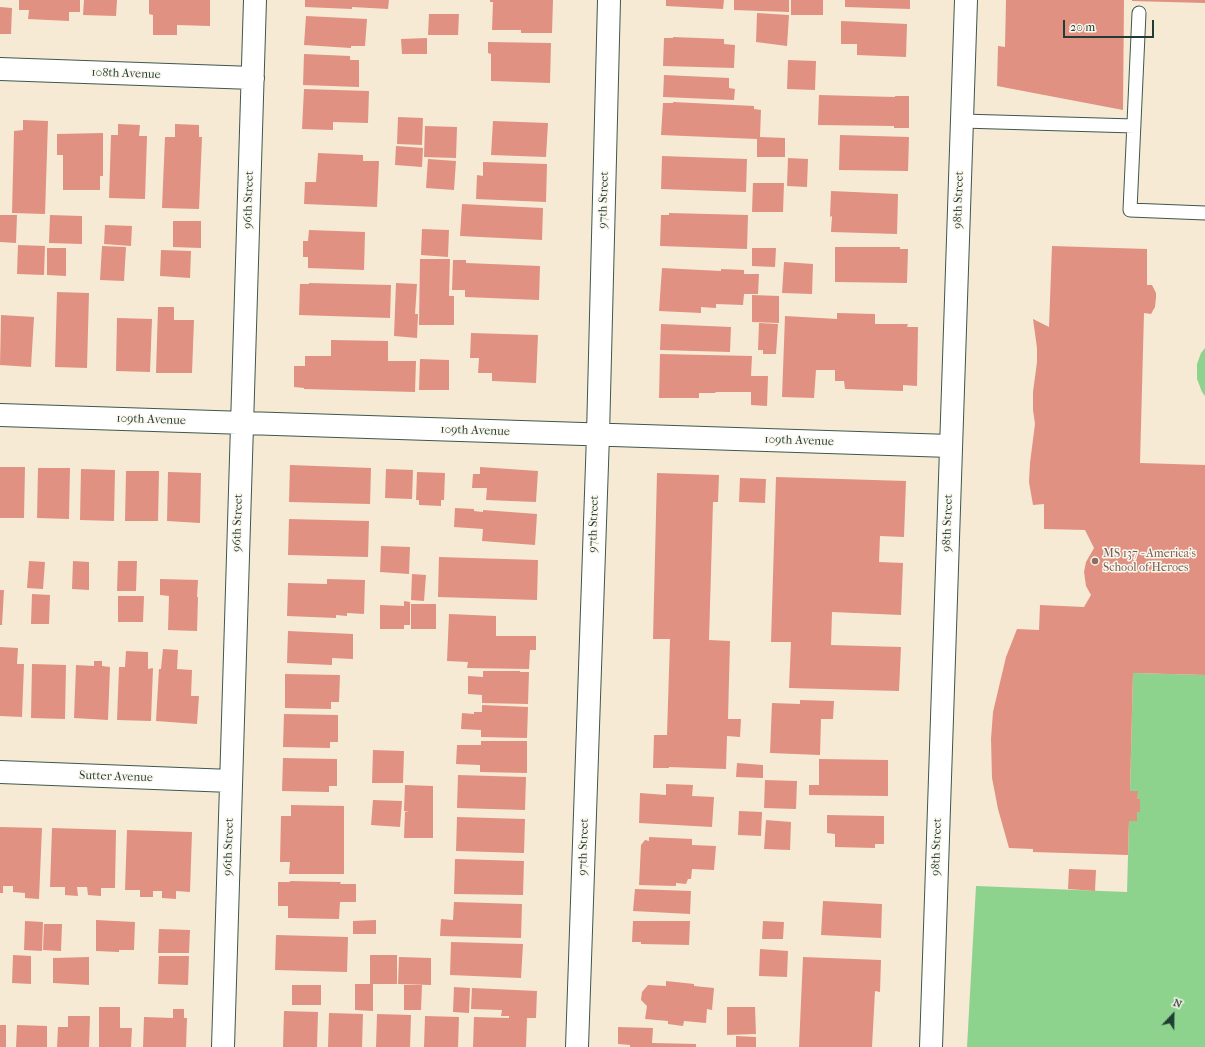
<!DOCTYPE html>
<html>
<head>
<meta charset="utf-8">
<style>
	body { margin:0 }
	#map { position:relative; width:1205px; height:1047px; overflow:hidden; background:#f6ead5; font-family:"IM FELL French Canon",serif }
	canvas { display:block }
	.north { position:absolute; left:1153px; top:995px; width:40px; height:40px; -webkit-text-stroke:3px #fbf7ec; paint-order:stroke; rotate:22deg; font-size:11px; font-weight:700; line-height:16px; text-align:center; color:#1f3d34 }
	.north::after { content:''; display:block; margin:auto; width:14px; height:18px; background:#1f3d34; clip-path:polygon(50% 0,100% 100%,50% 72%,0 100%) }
	.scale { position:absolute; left:1063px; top:20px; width:91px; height:18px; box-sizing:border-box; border:2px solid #1f3d34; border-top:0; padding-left:5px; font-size:12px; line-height:14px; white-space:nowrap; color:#1f3d34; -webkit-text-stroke:3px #fbf7ec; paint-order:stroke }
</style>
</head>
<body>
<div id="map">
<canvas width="1205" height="1047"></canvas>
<div class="north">N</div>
<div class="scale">20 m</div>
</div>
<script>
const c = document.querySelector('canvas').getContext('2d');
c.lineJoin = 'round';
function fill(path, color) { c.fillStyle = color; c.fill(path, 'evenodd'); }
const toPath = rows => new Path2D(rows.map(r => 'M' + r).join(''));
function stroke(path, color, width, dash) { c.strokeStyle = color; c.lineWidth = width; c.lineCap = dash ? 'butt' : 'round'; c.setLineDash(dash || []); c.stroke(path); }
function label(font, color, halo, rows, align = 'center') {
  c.font = font + ' "IM FELL French Canon",serif'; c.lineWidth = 3; c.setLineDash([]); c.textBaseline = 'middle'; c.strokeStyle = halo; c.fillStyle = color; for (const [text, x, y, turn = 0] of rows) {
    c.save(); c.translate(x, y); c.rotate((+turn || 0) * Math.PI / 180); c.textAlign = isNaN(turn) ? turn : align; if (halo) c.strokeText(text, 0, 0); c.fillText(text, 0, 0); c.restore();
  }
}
const green = toPath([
	[1205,348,1205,396,1202,392,1197,379,1197,364,1201,353],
	[1133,673,1205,675,1205,1047,967,1047,976,886,1127,892,1129,821,1137,812,1140,812,1140,799,1137,798,1137,791,1130,791]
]);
const building = toPath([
	[19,0,80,0,80,12,69,12,69,21,28,19,29,10,19,10],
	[84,0,117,0,116,16,83,15],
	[149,0,210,0,210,26,177,25,177,35,153,35,153,15,149,14],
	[305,0,389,0,388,9,352,7,352,9,305,7],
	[490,0,553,0,552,33,521,33,521,30,492,30,493,2,490,2],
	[666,0,724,0,723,9,666,6],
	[734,0,789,0,789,12,734,10],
	[791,0,823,0,823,15,791,15],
	[845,0,910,0,910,9,845,7],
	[1006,0,1124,0,1123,110,997,86,998,46,1005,47],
	[1132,0,1205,0,1205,3,1132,1],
	[0,7,12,8,11,34,0,34],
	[757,13,789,15,787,46,756,42],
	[429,14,459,14,458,35,428,35],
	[306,16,367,19,365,46,351,46,351,48,304,45],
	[841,21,907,24,906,57,857,55,857,44,841,44],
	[673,37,724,39,724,44,735,45,734,68,663,66,664,38,673,38],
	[427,38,427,54,402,54,401,39],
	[488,42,551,43,550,83,491,81,491,54,488,53],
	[304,54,350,56,350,60,359,60,359,87,303,85],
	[788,60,816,61,815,90,787,89],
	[664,75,729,78,729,88,735,89,734,100,663,97],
	[304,89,369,91,368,123,333,122,333,130,302,129],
	[819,95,895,97,895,96,909,96,909,128,894,128,894,126,818,125],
	[673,102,754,106,754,109,761,110,760,137,785,138,785,157,757,157,757,139,661,135,663,103,673,103],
	[398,117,423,118,422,145,397,144],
	[23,120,48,121,45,214,12,213,14,131,23,130],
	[493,121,548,123,546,157,491,155],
	[118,124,140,125,139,136,147,136,145,199,109,198,111,135,118,135],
	[175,124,199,125,199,137,202,137,199,209,162,208,165,137,175,137],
	[425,126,457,127,456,158,424,157],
	[103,133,103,176,100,176,100,190,63,190,63,155,57,155,57,134],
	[840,135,909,137,908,171,839,170],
	[396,146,423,148,422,167,395,165],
	[318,153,363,155,363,161,379,161,377,207,304,204,305,182,316,182],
	[662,156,747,159,746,192,661,189],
	[788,158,808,159,807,187,787,186],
	[428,159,456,161,454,190,426,188],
	[483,162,547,164,546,202,476,199,477,175,483,176],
	[753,183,784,183,783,212,752,212],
	[831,191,898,194,897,234,831,232,832,216,830,217],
	[462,204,543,208,542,240,460,236],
	[669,213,748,215,747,249,660,246,661,215,669,215],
	[0,215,17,215,16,243,0,242],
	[50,215,82,216,82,244,49,243],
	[173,221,201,221,201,248,173,247],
	[105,225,132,226,131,246,104,244],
	[422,229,449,230,448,257,421,255],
	[309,230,365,232,364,270,308,268,308,257,303,257,303,241,308,241],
	[18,245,45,246,44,275,17,274],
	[102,246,126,247,124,281,100,280],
	[1052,246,1147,249,1147,285,1152,285,1156,293,1156,298,1155,307,1151,314,1144,313,1140,463,1205,465,1205,675,1133,673,1130,791,1138,791,1137,798,1140,799,1140,812,1137,812,1137,821,1129,821,1128,855,1033,852,1033,849,1009,848,998,809,992,778,991,739,993,712,1006,657,1017,629,1039,630,1040,605,1084,607,1091,595,1086,586,1084,572,1086,562,1094,548,1085,530,1044,529,1044,504,1033,505,1029,482,1030,463,1035,424,1033,410,1033,392,1037,362,1037,348,1033,319,1049,327],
	[835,247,900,247,900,249,908,249,907,283,835,282],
	[47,248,66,248,66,276,47,275],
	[752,248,776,248,775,267,752,266],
	[161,250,191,251,190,278,160,276],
	[420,259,450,259,449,296,454,296,454,325,419,325],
	[453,260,466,260,466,263,540,266,539,300,465,297,465,290,452,290],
	[784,262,813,264,812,294,782,293],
	[662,268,721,271,721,269,744,270,744,274,759,274,758,294,744,294,743,305,716,304,716,308,701,307,701,313,659,311],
	[309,283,391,285,390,318,299,315,300,284,309,284],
	[396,283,417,284,415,314,418,314,417,338,394,336],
	[57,292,89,293,87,368,55,367],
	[752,295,779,296,779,323,752,322],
	[158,307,174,307,174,320,194,320,192,373,156,373],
	[837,313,875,314,875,324,908,324,907,327,918,327,917,386,903,385,903,391,845,389,844,381,835,381,835,370,816,370,814,398,782,397,785,316,837,319],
	[1,315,34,317,31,367,0,365],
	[117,318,152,319,150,372,116,371],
	[759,323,778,324,776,354,763,354,763,350,758,350],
	[661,324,731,327,730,352,660,350],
	[471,333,538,335,536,383,492,381,492,373,478,373,479,358,470,358],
	[331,340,388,341,388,361,416,361,415,392,304,389,304,388,294,387,294,366,305,366,305,356,331,356],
	[660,354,752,356,751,376,768,376,767,406,751,405,751,392,715,392,716,393,699,393,699,398,659,398],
	[420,359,449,360,449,390,419,390],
	[290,465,371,468,370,504,289,502],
	[0,467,25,467,24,518,0,518],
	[480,467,538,471,536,502,486,500,487,488,472,488,473,474,480,474],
	[38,468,70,468,69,519,37,518],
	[81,469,115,470,114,521,80,520],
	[386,469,413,470,412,499,385,498],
	[126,471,159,471,158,521,125,521],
	[168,472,201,473,200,523,167,521],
	[417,472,445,473,444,500,441,500,441,506,419,505,419,500,416,500],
	[657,473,719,475,718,502,713,502,709,640,730,641,728,719,741,719,740,737,727,736,726,769,669,767,669,768,653,768,654,735,667,735,670,639,653,639],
	[776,477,906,481,904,537,880,536,879,562,903,563,901,615,832,612,831,645,901,647,899,691,789,688,791,642,771,642],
	[740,478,766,479,765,503,739,502],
	[455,508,474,509,474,511,483,512,483,510,537,514,535,545,482,541,483,529,454,527],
	[289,519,369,521,368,557,288,555],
	[381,546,410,547,409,574,380,572],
	[439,557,538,560,537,600,438,597],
	[29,561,45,562,43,589,27,588],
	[73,561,89,562,89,590,72,589],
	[118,561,137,561,136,591,117,591],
	[412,574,426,575,424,601,411,600],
	[160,579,198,580,197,597,193,597,198,597,197,631,168,630,169,596,160,595],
	[327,579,365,580,364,614,347,613,347,616,336,615,336,618,287,616,288,583,327,584],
	[0,590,4,590,2,625,0,625],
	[32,594,50,595,49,624,31,624],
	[118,596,144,596,143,622,118,622],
	[404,601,410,602,410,625,404,625,404,629,380,629,380,605,404,606],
	[411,604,436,604,436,629,411,629],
	[449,614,496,616,496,636,536,636,536,650,530,650,529,669,467,668,468,662,447,661],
	[288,631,353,634,353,659,332,658,332,665,287,663],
	[0,647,18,648,17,664,24,664,22,717,0,716],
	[163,649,178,650,177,669,192,670,191,696,199,696,197,724,156,721,159,669,161,669],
	[126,651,148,652,148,669,153,668,151,721,117,720,119,667,125,667],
	[94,661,102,661,102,666,110,667,108,720,74,718,76,665,94,666],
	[32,664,66,665,65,719,31,718],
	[483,671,520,671,520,672,529,672,528,704,482,703,482,695,468,694,468,676,483,677],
	[285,674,340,675,339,702,331,702,331,709,285,708],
	[800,700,834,701,833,719,821,719,820,755,770,753,772,703,800,704],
	[482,705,528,707,527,738,481,737,481,730,461,729,462,713,474,714,474,712,482,712],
	[284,714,338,715,338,742,330,742,330,748,283,747],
	[481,741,527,741,527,773,480,772,480,765,456,764,457,745,481,745],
	[373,750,404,751,403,783,372,783],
	[283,758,337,759,337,786,329,786,329,792,327,792,282,791],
	[819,759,888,760,888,796,809,795,809,785,819,785],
	[737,763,763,765,763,778,736,777],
	[458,775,526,777,525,810,457,808],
	[765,780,797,781,796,809,764,808],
	[666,784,693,785,692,796,714,797,712,827,639,823,640,793,666,795],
	[405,785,433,786,433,838,404,838,405,812,409,812,404,811],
	[373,800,402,801,400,827,371,825],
	[291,805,344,806,344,874,289,874,290,862,280,862,281,816,291,816],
	[739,811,762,812,761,836,738,835],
	[827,815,884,816,884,844,875,844,875,848,835,847,835,834,827,833],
	[457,817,525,819,524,853,456,851],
	[766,820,791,822,790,850,764,849],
	[0,827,42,828,39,899,25,898,25,893,13,892,13,886,3,886,3,893,0,893],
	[52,828,116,830,115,888,101,888,101,896,88,895,87,887,77,887,78,896,65,895,65,887,50,887],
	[127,830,192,832,190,892,176,891,176,899,162,898,162,891,153,891,153,897,140,897,140,890,125,890],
	[649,837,692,839,692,845,716,846,714,870,692,869,691,879,688,879,686,884,676,883,676,886,639,885,641,845,645,840,649,841],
	[455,859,524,861,523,895,454,894],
	[1069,869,1096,870,1095,891,1068,889],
	[290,881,341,882,340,884,356,884,356,902,340,902,339,919,288,918,288,906,278,906,278,882,290,882],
	[635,889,691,891,690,914,633,911],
	[823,901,882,904,881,938,821,935],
	[454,902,522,904,521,938,440,936,441,919,453,920],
	[96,920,135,922,134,950,119,950,119,952,96,951],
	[376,920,376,934,353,934,353,921],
	[25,921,43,922,42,951,24,950],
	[633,921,690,921,689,945,641,944,641,942,632,942],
	[763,921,784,922,783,939,762,939],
	[44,924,62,924,61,951,43,950],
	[159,929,190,930,189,953,158,953],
	[276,935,348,937,347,972,275,970],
	[451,942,523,944,521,978,450,975],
	[760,949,788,951,787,977,759,976],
	[13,955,31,956,31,984,12,983],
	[370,955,397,955,397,984,373,984,373,1011,355,1010,355,984,370,984],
	[159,956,189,956,188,985,158,984],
	[89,957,89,985,53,983,53,958],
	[399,957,431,958,431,985,398,984],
	[803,957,881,960,880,992,875,991,872,1047,799,1047],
	[666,981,694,984,694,986,714,988,712,1010,707,1009,706,1023,684,1021,683,1026,668,1024,668,1021,645,1019,647,1006,641,1000,642,992,648,985,666,986],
	[292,985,321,985,321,1005,292,1005],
	[404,985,422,985,421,1010,404,1010],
	[454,987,470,988,469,1013,453,1012],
	[472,988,537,991,536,1018,527,1018,526,1047,473,1047,474,1017,509,1018,509,1016,501,1016,502,1010,471,1009],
	[99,1007,120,1007,120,1028,132,1028,131,1047,99,1047],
	[727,1007,755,1007,756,1034,727,1035],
	[173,1009,184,1009,184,1018,187,1018,186,1047,143,1047,144,1017,173,1018],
	[284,1011,318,1012,317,1047,283,1047],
	[329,1013,363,1014,362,1047,328,1047],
	[377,1014,411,1015,410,1047,376,1047],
	[68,1016,90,1016,89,1047,57,1047,58,1027,68,1027],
	[425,1016,459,1017,458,1047,424,1047],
	[0,1025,6,1025,6,1047,0,1047],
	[17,1025,47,1026,47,1047,16,1047],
	[618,1027,653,1028,652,1043,696,1044,696,1047,630,1047,630,1045,618,1044],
	[736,1036,756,1037,756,1047,736,1047]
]);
const service = toPath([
	[1139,13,1130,210,1205,213],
	[962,121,1134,126]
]);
const minor = toPath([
	[0,69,253,78],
	[0,415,950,446],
	[0,772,231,781],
	[223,1047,255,0],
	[577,1047,598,435,609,0],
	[931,1047,966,0]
]);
const markers = [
	[1095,561,4,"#8d6e63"]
];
const streetNames = [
	["108th Avenue",126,74,2],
	["96th Street",249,200,-88],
	["97th Street",604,200,-88],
	["98th Street",959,200,-88],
	["109th Avenue",151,420,2],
	["109th Avenue",475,431,2],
	["109th Avenue",799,441,2],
	["96th Street",238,523,-88],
	["98th Street",948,523,-88],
	["97th Street",594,524,-88],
	["Sutter Avenue",116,777,2],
	["96th Street",229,847,-88],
	["97th Street",584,847,-88],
	["98th Street",937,847,-88]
];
const educationNames = [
	["MS 137 - America's",1103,554],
	["School of Heroes",1103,568]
];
fill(green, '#8dd38d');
fill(building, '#e19181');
stroke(service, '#3f574c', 15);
stroke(minor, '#3f574c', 24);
stroke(service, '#fff', 13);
stroke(minor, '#fff', 22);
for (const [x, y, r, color] of markers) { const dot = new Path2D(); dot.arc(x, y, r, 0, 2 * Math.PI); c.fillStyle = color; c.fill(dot); stroke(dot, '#fbf7ec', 1.5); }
label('12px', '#1f3d34', '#fbf7ec', streetNames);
label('12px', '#785e54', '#fbf7ec', educationNames, 'left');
</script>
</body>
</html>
